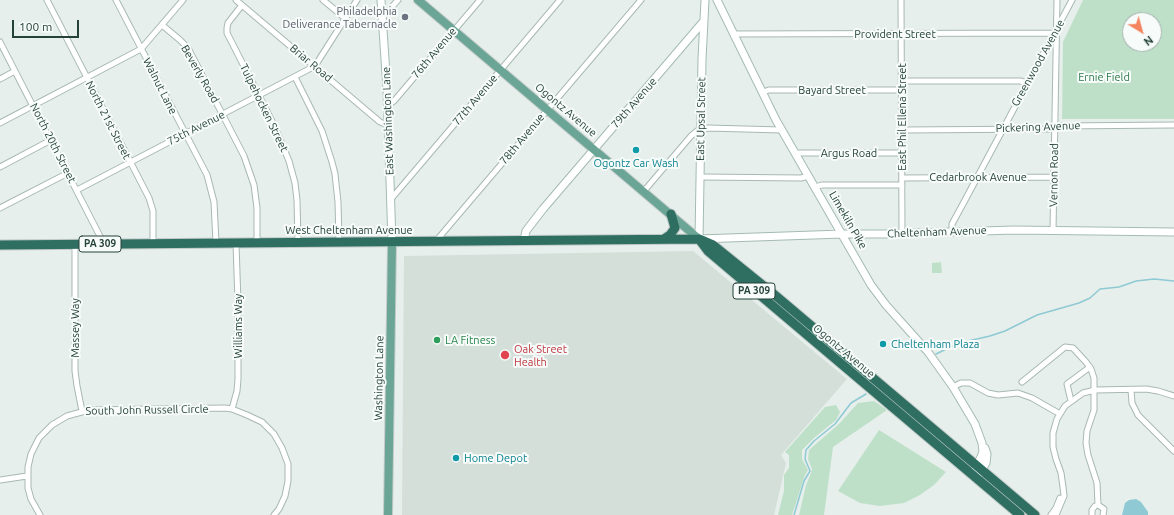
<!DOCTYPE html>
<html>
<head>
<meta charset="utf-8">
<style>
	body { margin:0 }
	#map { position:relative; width:1174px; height:515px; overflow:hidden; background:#e6efeb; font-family:Ubuntu,sans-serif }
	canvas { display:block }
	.north { position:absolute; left:1122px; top:12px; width:40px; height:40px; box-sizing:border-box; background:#f7fbf9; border:1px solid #a3b1ad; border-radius:50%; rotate:143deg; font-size:11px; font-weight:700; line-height:16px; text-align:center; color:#24423a }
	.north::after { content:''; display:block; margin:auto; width:14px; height:18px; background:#f4845f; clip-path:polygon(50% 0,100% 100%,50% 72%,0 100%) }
	.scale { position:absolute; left:12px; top:20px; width:67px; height:18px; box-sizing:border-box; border:2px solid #24423a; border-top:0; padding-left:5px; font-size:12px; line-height:14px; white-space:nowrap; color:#24423a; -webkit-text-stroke:3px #f7fbf9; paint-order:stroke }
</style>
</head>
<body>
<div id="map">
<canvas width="1174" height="515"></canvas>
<div class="north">N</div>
<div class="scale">100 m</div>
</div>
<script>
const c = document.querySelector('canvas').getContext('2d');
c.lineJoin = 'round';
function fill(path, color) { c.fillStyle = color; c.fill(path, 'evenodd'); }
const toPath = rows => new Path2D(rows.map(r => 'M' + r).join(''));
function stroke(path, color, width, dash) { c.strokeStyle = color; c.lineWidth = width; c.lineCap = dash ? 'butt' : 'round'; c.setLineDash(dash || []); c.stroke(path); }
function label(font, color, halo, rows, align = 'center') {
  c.font = font + ' Ubuntu,sans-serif'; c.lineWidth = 4; c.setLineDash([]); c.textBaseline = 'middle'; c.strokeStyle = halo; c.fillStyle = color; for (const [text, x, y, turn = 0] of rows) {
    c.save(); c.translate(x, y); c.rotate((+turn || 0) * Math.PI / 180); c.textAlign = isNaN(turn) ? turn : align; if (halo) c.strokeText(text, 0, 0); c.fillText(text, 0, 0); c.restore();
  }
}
const built = toPath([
	[693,251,847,379,781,455,786,463,774,515,402,515,404,256]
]);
const green = toPath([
	[1083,0,1174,0,1174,119,1062,119,1063,42],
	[1130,20,1154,20,1154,44,1130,44],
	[941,262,942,273,932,273,932,263],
	[874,401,887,410,833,447,824,515,799,515,806,485,811,473,812,469,808,459,809,450,839,424,858,403],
	[836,405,840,412,836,420,814,438,802,450,802,459,808,470,805,475,792,515,778,515,784,491,784,475,789,468,789,455,785,452,825,407],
	[879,430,946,472,934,485,920,495,904,503,880,506,860,503,838,491]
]);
const water = toPath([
	[1136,499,1141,502,1148,512,1148,515,1122,515,1125,503,1129,500]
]);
const stream = toPath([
	[936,354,959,343,990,336,1005,331,1037,315,1079,303,1090,298,1100,289,1119,287,1136,281,1154,279,1174,281],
	[794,515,804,481,810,471,805,459,806,450,814,441,835,424,851,403,866,394]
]);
const street = toPath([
	[47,0,149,198,153,211,153,244],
	[116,0,207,175,214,202,216,243],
	[236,0,380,122,388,125],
	[323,0,345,18],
	[901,0,902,233],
	[242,5,228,23,227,28,227,33,274,125,289,161,295,183,297,200,298,242],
	[382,18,398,0],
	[162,25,180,40,188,48,244,156,254,185,257,208,257,243],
	[733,34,1056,33],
	[0,42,104,244],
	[295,77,322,131,332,162,335,174,338,202,339,242],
	[0,79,15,71],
	[902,81,1020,81,1028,83],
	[763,92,769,90,902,90],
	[387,106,394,101,480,0],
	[0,123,141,49,183,0],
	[902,130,1049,129,1060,126,1174,125],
	[795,153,902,153],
	[0,167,51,140],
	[701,177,801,178,809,176],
	[902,178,1054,177],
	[815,187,822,185,902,185],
	[77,190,315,66,357,0],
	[644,191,691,136,697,131,708,128,781,130],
	[391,199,560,0],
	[0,208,68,173],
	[1053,231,1057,0],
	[952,232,952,224,964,202,1072,0],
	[436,241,641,0],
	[75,245,75,371,77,386,82,411],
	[1022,382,1065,347,1073,348,1086,362,1091,369,1094,378,1094,410,1087,431,1086,443,1088,455,1097,483,1098,505],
	[953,387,961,383,970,383,988,393,998,395,1018,393,1032,398,1060,414],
	[1131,390,1132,403,1138,415,1174,451],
	[1071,401,1067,384,1090,367],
	[232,409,237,391,238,379,238,303,236,243],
	[0,480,27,476],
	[1098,505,1104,509,1103,515],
	[40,515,31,499,28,488,28,467,31,454,39,438,52,425,67,416,89,410,225,408,232,409,247,415,262,422,274,434,282,448,288,464,288,481,285,496,279,509,274,515],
	[1051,515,1056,508,1060,498],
	[1056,515,1064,496,1063,487,1061,473,1056,459,1053,447,1053,433,1057,419,1065,406,1083,393,1095,390,1146,389,1158,391,1174,396],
	[1092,515,1092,510,1095,506,1098,505]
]);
const secondary = toPath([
	[381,0,387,89,392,242],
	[705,0,702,59,699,239,842,234,888,234,1014,230,1174,232],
	[717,0,776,120,871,285,886,305,928,352,953,387,975,424,982,443,983,452,977,466,972,474],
	[524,241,526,231,543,209,703,22],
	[977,478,986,463,987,454,985,448]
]);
const primary = toPath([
	[418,0,699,239],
	[388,515,392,242]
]);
const highway = toPath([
	[664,239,670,235,675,228,671,214],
	[699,239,708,251,1020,515],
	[0,245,699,239,713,245,776,296,1035,515]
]);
const markers = [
	[405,17,4,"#6b7280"],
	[636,150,4,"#0f9aa8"],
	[437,340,4,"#2e9e5b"],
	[883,344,4,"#0f9aa8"],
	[505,355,5,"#e0444e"],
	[456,458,4,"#0f9aa8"]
];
const shields = [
	[100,244,42],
	[754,291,42]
];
const shieldNames = [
	["PA 309",100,244],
	["PA 309",754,291]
];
const worshipNames = [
	["Philadelphia",397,11],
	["Deliverance Tabernacle",397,24]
];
const streetNames = [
	["Provident Street",895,34],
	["76th Avenue",434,53,-50],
	["Briar Road",311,63,40],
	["Greenwood Avenue",1038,63,-61],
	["Beverly Road",200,74,60],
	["Walnut Lane",160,86,63],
	["Bayard Street",832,90],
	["77th Avenue",475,100,-50],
	["79th Avenue",634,103,-49],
	["Tulpehocken Street",264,108,64],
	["Ogontz Avenue",566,110,40],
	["East Phil Ellena Street",902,117,-90],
	["East Upsal Street",701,119,-89],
	["North 21st Street",108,120,63],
	["East Washington Lane",388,121,-92],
	["Pickering Avenue",1038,127,-2],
	["75th Avenue",196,128,-27],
	["78th Avenue",522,139,-50],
	["North 20th Street",53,143,63],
	["Argus Road",849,153],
	["Vernon Road",1054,175,-89],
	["Cedarbrook Avenue",978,177],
	["Limekiln Pike",848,220,60],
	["West Cheltenham Avenue",349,230],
	["Cheltenham Avenue",937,232,-2],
	["Williams Way",238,326,-90],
	["Massey Way",75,328,-90],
	["Ogontz Avenue",844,351,40],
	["Washington Lane",379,378,-89],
	["South John Russell Circle",147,410,-1]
];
const parkNames = [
	["Ernie Field",1104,77]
];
const cultureNames = [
	["Ogontz Car Wash",636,163,"center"],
	["Cheltenham Plaza",891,344],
	["Home Depot",464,458]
];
const leisureNames = [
	["LA Fitness",445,340]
];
const healthNames = [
	["Oak Street",514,349],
	["Health",514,362]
];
fill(built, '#d4dfda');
fill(green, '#bfe0c8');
fill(water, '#8ec9d4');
stroke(stream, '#8ec9d4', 1.5);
stroke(street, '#a8b8b2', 7);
stroke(secondary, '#a4bbb3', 9);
stroke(primary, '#c2cac8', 10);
stroke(highway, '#c2cac8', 11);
stroke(street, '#fff', 5);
stroke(secondary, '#fff', 7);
stroke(primary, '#6aa596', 8);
stroke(highway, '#2f6f62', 9);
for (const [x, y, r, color] of markers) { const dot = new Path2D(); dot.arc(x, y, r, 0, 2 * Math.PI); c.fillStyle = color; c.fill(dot); stroke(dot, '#f7fbf9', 1.5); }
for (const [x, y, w] of shields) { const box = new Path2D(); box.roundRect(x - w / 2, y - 8, w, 16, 3); c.fillStyle = '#f7fbf9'; c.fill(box); stroke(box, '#24423a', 1); }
label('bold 10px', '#24423a', null, shieldNames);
label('11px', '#5b616d', '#f7fbf9', worshipNames, 'right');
label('11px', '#24423a', '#f7fbf9', streetNames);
label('11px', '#2d7a4b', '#f7fbf9', parkNames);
label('11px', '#0d838f', '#f7fbf9', cultureNames, 'left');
label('11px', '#27864d', '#f7fbf9', leisureNames, 'left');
label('11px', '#be3a42', '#f7fbf9', healthNames, 'left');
</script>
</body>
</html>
